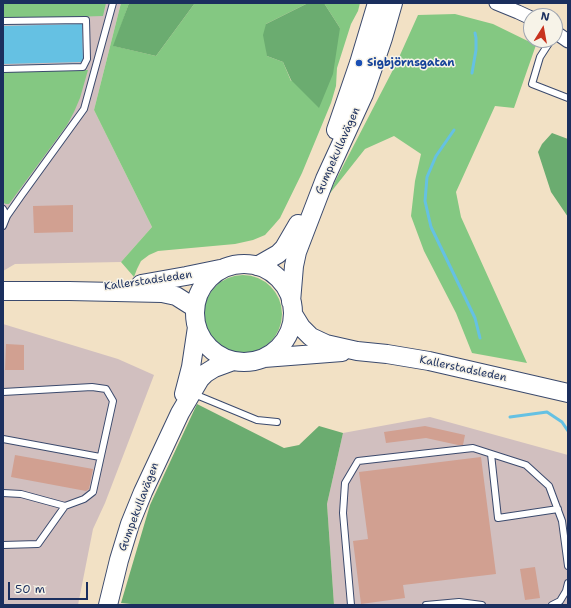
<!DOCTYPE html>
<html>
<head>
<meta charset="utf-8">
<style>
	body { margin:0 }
	#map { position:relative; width:571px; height:608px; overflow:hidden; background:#f2e1c5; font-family:"Shantell Sans",sans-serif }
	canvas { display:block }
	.frame { position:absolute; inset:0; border:4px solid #1b2f5e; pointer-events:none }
	.north { position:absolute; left:523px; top:8px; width:40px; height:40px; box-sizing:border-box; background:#f7f3e8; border:1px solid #9fa5b1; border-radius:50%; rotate:11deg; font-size:11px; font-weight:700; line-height:16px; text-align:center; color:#1b2f5e }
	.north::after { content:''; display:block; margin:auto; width:14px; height:18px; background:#c8321e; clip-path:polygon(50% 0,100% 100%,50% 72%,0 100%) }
	.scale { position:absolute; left:8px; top:582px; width:80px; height:18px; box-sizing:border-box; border:2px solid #1b2f5e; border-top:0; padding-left:5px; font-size:12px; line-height:14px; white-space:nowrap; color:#1b2f5e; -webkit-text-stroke:3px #f7f3e8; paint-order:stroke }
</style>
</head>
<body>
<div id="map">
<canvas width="571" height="608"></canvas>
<div class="frame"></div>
<div class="north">N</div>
<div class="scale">50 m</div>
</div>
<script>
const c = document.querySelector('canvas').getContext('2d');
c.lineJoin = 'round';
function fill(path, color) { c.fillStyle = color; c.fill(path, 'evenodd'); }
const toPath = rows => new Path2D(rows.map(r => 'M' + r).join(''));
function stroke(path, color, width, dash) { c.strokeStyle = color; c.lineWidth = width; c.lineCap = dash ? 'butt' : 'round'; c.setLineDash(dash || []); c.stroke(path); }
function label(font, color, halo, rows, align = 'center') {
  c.font = font + ' "Shantell Sans",sans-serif'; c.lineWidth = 3; c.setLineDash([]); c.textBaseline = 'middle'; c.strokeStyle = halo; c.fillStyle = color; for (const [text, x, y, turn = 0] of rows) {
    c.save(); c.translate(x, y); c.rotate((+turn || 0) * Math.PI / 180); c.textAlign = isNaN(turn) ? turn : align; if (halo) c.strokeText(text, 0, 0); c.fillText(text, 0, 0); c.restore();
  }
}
const industrial = toPath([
	[3,3,121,3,94,110,152,227,121,262,15,264,3,271],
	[3,324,118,359,154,375,105,503,93,529,78,605,3,605],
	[430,417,568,455,568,605,334,605,327,504,343,433]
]);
const green = toPath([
	[3,3,106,3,103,16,3,19],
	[121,3,129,3,114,46,156,56,195,3,308,3,266,24,267,56,283,62,291,81,340,28,324,3,360,3,358,11,351,24,337,68,336,86,331,103,302,173,280,218,274,225,265,235,253,240,235,244,158,251,149,255,141,261,137,269,134,277,121,262,152,227,94,110],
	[455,14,493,24,536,45,514,108,495,106,456,192,461,217,527,363,472,353,456,313,424,251,411,216,415,181,421,154,394,136,365,149,327,197,396,64,418,15],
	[88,70,80,98,74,112,67,125,9,204,6,204,4,203,3,201,3,72],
	'204 314a39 39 0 1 1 78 0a39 39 0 1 1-78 0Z'
]);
const forest = toPath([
	[129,3,195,3,156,56,113,46],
	[308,3,324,3,340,28,333,74,319,108,291,80,283,62,267,56,263,35,266,24],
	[552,133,568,139,568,217,551,192,538,152,542,144],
	[197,404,284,448,299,445,319,426,343,433,327,504,334,605,141,605,121,603,150,505]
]);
const water = toPath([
	[82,24,83,62,3,64,3,26]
]);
const stream = toPath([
	[472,73,476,50,476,38,475,33],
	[454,130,436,156,427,177,425,201,431,227,475,318,480,338],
	[510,417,547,412,562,422,568,431]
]);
const building = toPath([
	[73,205,73,232,34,233,33,206],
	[6,344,24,345,24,370,5,370],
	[425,426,465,435,463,445,458,445,426,438,386,443,384,432],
	[15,455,93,469,89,489,86,491,11,477],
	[481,457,496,574,403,585,405,598,361,604,353,541,368,539,359,472],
	[535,567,540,598,525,600,520,569]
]);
const lane = toPath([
	[3,21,86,20,87,59,83,67,3,69],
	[551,40,540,57,532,84,568,98],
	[3,209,7,216],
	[3,226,7,216,21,196,84,109,113,3],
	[3,392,92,387,106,389,113,401,93,492,84,499,65,506,38,544,3,545],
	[194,394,257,420,277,422],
	[3,439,100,457],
	[491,454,498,518,558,509],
	[3,493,21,494,65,506],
	[351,605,343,513,345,483,358,461,473,448,526,465,549,486,562,521,568,566],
	[426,605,459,602,482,605],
	[552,605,560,601,566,591,568,583]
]);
const street = toPath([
	[496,3,518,12,531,18],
	[555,32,568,41]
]);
const secondary = toPath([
	[336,130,359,63,377,3],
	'195 313a49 49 0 1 1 98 0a49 49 0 1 1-98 0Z',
	[257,266,278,254,284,248,298,224],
	[141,284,186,276,220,269],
	[3,291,69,291,162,293,176,296,195,308],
	[291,302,294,266,297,252,325,179,364,94,383,38,393,3],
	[293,314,301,327,311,337,326,344,357,351,387,354,429,361,568,393],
	[264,358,342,352],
	[184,394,191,367,197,327],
	[108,605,119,560,130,524,143,492,180,413,200,379,206,373,214,368,233,361]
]);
const markers = [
	[359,63,4,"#1a4fb4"]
];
const transitNames = [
	["Sigbjörnsgatan",367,63]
];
const streetNames = [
	["Gumpekullavägen",338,151,-66],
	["Kallerstadsleden",148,281,-8],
	["Kallerstadsleden",463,369,12],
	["Gumpekullavägen",139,507,-69]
];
fill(industrial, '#d1bfbf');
fill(green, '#84c882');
fill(forest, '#6bac70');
fill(water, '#65c1e3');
stroke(stream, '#65c1e3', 3);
fill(building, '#d1a091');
stroke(lane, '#3b4a6d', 8);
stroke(street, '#3b4a6d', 15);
stroke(secondary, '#3b4a6d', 20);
stroke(lane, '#fff', 6);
stroke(street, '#fff', 13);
stroke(secondary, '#fff', 18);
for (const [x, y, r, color] of markers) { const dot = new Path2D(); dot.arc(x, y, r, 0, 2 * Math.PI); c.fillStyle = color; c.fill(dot); stroke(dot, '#f7f3e8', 1.5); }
label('bold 11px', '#164399', '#f7f3e8', transitNames, 'left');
label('11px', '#1b2f5e', '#f7f3e8', streetNames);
</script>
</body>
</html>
